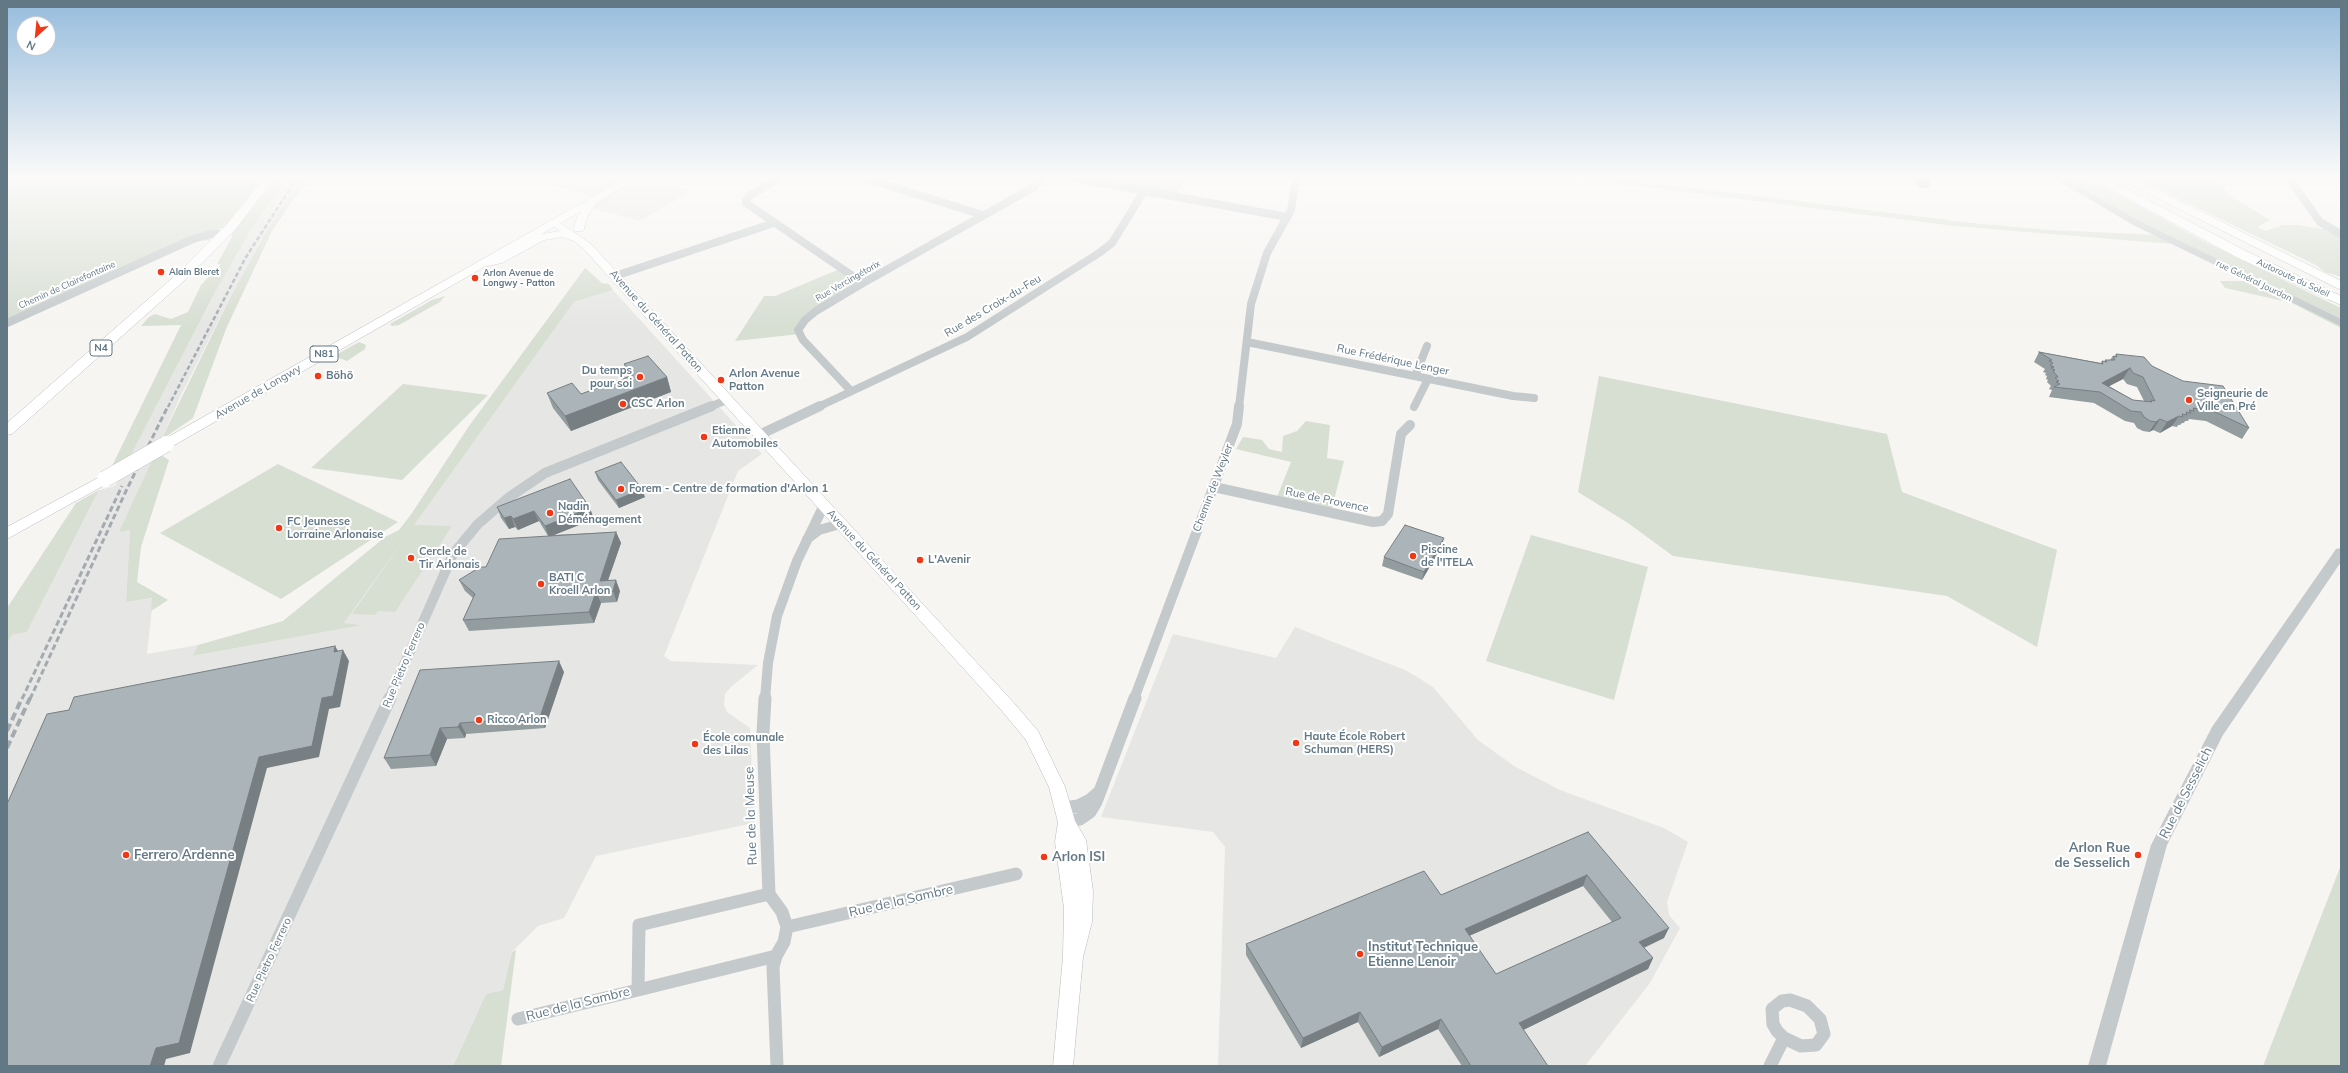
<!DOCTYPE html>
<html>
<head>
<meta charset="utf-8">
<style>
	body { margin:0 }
	#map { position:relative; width:2348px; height:1073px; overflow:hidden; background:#f6f5f1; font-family:Mulish,sans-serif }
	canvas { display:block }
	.frame { position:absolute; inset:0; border:8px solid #627885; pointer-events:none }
	.north { position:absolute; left:16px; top:16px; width:40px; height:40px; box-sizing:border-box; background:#fff; border:1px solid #c0c9ce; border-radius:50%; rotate:207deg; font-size:11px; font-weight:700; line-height:16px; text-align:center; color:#627885 }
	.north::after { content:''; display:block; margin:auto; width:14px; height:18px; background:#f13816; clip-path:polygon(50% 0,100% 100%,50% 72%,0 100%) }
</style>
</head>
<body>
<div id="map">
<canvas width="2348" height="1073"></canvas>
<div class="frame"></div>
<div class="north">N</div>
</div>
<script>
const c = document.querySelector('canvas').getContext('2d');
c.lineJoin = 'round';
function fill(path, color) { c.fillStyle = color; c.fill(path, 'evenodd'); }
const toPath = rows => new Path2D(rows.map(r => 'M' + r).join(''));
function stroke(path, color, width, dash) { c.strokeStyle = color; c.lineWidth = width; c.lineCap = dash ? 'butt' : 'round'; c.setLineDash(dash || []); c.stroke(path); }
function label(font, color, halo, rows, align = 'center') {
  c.font = font + ' Mulish,sans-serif'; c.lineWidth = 4; c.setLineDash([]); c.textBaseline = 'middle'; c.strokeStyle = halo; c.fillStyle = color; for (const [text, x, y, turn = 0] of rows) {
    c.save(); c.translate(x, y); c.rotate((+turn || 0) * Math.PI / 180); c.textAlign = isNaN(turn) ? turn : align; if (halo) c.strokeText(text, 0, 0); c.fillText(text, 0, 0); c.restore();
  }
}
const built = toPath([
	[289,178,303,178,286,200,266,232,232,294,182,393,120,531,130,530,126,602,153,598,147,654,198,645,194,656,360,625,344,623,574,302,613,290,762,454,738,471,664,656,671,661,758,665,732,686,725,694,724,705,727,712,750,728,754,823,596,856,564,918,538,926,512,952,503,990,486,994,453,1066,7,1066,7,644,12,635,27,632,99,490,115,486,213,296,249,233,270,202],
	[556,178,653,178,662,181,661,183,691,190,640,221,594,209,589,196,548,183],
	[1295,627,1405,670,1419,678,1433,687,1478,740,1514,766,1560,790,1664,828,1688,842,1667,902,1669,915,1680,928,1650,983,1585,1066,1218,1066,1225,847,1213,832,1101,817,1173,634,1276,658]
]);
const green = toPath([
	[7,178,289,178,270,202,249,233,213,296,130,457,111,468,181,325,141,326,149,317,155,314,171,319,188,312,201,285,221,264,217,264,233,235,224,234,230,227,221,228,209,236,210,240,197,241,7,323],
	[303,178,312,178,293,200,272,231,226,329,193,418,161,440,232,294,266,232,286,200],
	[1074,178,1188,178,1174,196],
	[1575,178,1614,178,1972,223,2050,230,2159,235,2057,178,2089,178,2203,241,2341,308,2341,328,2292,303,2225,288,2220,281,2247,281,2172,244,1954,226],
	[2135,178,2219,178,2227,194,2270,220,2257,227,2266,231,2283,225,2298,225,2329,230,2341,236,2341,277,2325,272,2316,265],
	[585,268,602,283,609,284,613,290,574,302,344,623,362,625,193,656,198,645,283,621,385,537,399,530,412,513,469,426],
	[842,268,863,283,816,311,800,334,735,341,764,296,775,296],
	[445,296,440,302,399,325,392,326,390,324,432,300],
	[359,342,366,345,365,349,347,361,334,356],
	[1599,376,1887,434,1902,492,2057,550,2037,647,1947,596,1673,556,1628,523,1578,492],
	[403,384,488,395,402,480,311,468],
	[1306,421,1330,425,1327,458,1344,461,1332,508,1277,497,1291,462,1236,449,1243,437,1262,440,1269,449,1282,452,1283,436,1297,431],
	[161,455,169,460,141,547,137,582,168,600,151,611,152,598,126,602,130,530,119,532,152,460],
	[278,464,398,522,281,599,160,533],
	[99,490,27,632,12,635,7,644,7,608,76,503],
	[414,525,452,526,395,612,378,611,375,615,352,614],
	[1531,535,1648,567,1614,700,1486,661],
	[2341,865,2341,1066,2263,1066],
	[516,950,501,1066,453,1066,486,994,503,990,512,952]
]);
const minorFar2 = toPath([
	[779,178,752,194,746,200,746,203,863,283],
	[864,178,983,215],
	[1074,178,1287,217],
	[2289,178,2320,222,2341,234],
	[615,276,774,223],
	[7,323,193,239,211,234,224,234],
	[1247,342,1513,396,1534,398],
	[1415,376,1427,346],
	[851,391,803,340,798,330,805,320,816,311,863,283,1034,187,1042,178],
	[709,407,727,400],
	[818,407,967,337,1099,253,1112,243,1144,191],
	[1239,407,1251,304,1267,253,1291,210,1296,178],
	[1414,407,1428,379]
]);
const minorFar1 = toPath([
	[759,435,820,406],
	[1214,487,1373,522,1382,521,1388,514,1401,434,1410,425],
	[807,539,819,530,840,524],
	[389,699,453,554,478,524,508,498,545,473,712,406],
	[765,699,768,663,777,616,797,561,824,505],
	[1134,699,1237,424,1239,406]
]);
const minor = toPath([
	[765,698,763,733,769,894,782,912,787,927,784,942,776,956,773,967,777,1066],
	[1064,808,1078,806,1090,800,1099,792],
	[1067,822,1080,819,1090,812,1096,802,1135,698],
	[769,894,639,925,638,990,776,956],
	[787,927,1016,874],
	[1790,1000,1807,1006,1820,1019,1824,1034,1816,1045,1801,1046,1784,1038,1777,1031,1773,1024,1772,1009,1782,1001,1790,1000],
	[518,1019,638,990],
	[219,1066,390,698],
	[1770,1066,1784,1038]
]);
const tertiary = toPath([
	[2053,178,2064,178,2141,222,2341,319,2341,326,2135,226,2053,178],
	[2341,548,2341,562,2223,735,2167,845,2106,1066,2088,1066,2151,845,2212,727,2336,549,2341,548]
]);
const secondary = toPath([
	[592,199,597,202,587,217,584,229,583,231,575,231,574,229,577,217,588,200,592,199],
	[556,220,591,244,1014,703,1038,731,1065,787,1075,821,1086,840,1093,891,1092,922,1083,957,1073,1066,1053,1066,1063,957,1064,908,1055,842,1058,822,1049,787,1026,740,1002,711,583,248,574,241,562,237,544,240,502,263,483,267,478,264,479,262,495,258,537,235,560,231,551,223,556,220]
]);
const primary = toPath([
	[264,178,275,178,235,230,185,280,12,434,7,435,7,423,177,274,227,224,264,178],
	[626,178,639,178,171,447,161,447,159,444,161,441,626,178],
	[105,474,110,476,113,479,110,482,7,539,7,527,105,474]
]);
const motorway = toPath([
	[2090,178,2106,178,2248,252,2341,296,2341,305,2238,258,2090,178],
	[2117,178,2133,178,2341,281,2341,290,2117,178]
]);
const railFar2 = toPath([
	[168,407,246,257,297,178]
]);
const railFar1 = toPath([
	[22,699,122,486],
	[30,699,126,491,168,406]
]);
const rail = toPath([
	[7,731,22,698],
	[7,748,30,698]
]);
const primaryBridge = toPath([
	[105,479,166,444]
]);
const wall = toPath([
	[1915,178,1931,178,1931,181,1928,188,1917,187],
	[2039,352,2101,363,2102,361,2104,362,2105,360,2110,360,2113,356,2115,356,2116,354,2152,366,2249,428,2242,439,2206,421,2189,419,2188,421,2185,421,2184,423,2182,423,2180,425,2178,425,2177,427,2172,426,2160,433,2153,430,2149,432,2143,431,2137,428,2134,423,2125,421,2094,403,2049,397,2052,390,2049,389,2051,386,2047,382,2048,380,2046,379,2047,376,2045,375,2046,373,2043,372,2045,369,2034,362],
	[2123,379,2127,384,2137,387,2144,401,2133,400,2109,386],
	[624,364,667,377,671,392,571,431,553,408,547,393,581,394,628,377],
	[595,472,645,497,619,508,598,480],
	[497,507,594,519,554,535,616,532,621,543,608,580,620,591,617,602,601,603,594,623,469,631,463,620,473,598,465,591,459,580,486,567,548,536,539,521,518,530,515,527,509,529,501,518],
	[1442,546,1422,580,1382,566,1384,557],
	[420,670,564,672,545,728,466,734,465,738,447,739,436,766,391,769,384,758],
	[1588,832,1664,938,1644,948,1653,958,1648,969,1523,1030,1548,1066,1462,1066,1438,1029,1379,1057,1358,1022,1301,1048,1246,955,1246,944,1441,895],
	[1583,886,1612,922,1496,974,1469,936]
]);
const shadedWall = toPath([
	[2130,368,2123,379,2098,392,2102,383],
	[667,377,671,392,571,431,565,416],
	[2179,416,2172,426,2160,433,2167,422],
	[2160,419,2153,430,2149,432,2156,422],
	[642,489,645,497,619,508,616,500],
	[590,508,594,519,549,537,545,526],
	[534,511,539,521,518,530,513,519],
	[511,516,515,527,509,529,504,518],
	[616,532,621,543,604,592,600,581],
	[1444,538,1442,546,1422,580,1424,572],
	[616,580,620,591,617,602,613,591],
	[596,592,601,603,594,623,589,612],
	[335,646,341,656,343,650,349,661,340,707,329,709,319,757,267,768,190,1053,166,1059,164,1066,150,1066,156,1048,259,757,322,698],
	[559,661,564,672,545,728,540,717],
	[460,723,466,734,465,738,458,727],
	[440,728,447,739,436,766,430,755],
	[1587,875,1583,886,1462,939,1465,929],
	[1669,928,1664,938,1634,952,1639,942],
	[1653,958,1648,969,1515,1034,1519,1023],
	[1360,1012,1358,1022,1301,1048,1303,1038],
	[1441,1019,1438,1029,1379,1057,1382,1047]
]);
const building = toPath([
	[1920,178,1931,178,1931,181,1920,179,1920,178],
	[2039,352,2103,364,2102,361,2107,362,2105,360,2115,360,2113,356,2117,357,2116,354,2144,357,2152,366,2183,381,2223,386,2249,428,2213,411,2193,408,2194,411,2189,410,2191,413,2186,412,2187,415,2182,414,2183,417,2179,416,2167,422,2160,419,2156,422,2150,421,2144,417,2141,412,2131,411,2100,392,2054,387,2060,384,2056,382,2059,381,2055,378,2058,377,2053,371,2055,370,2051,368,2054,367,2050,365,2053,363,2049,361,2052,360,2039,352],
	[2130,368,2133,373,2143,377,2155,401,2151,400,2152,402,2133,400,2102,383,2130,368],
	[648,356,667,377,565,416,547,393,572,383,581,394,633,375,624,364,648,356],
	[621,462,642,489,616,500,595,472,621,462],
	[570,479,590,508,545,526,534,511,513,519,511,516,504,518,497,507,570,479],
	[1405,525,1444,538,1424,572,1384,557,1405,525],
	[616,532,600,581,616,580,613,591,596,592,589,612,463,620,475,594,459,580,480,567,486,567,499,539,616,532],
	[335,646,334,652,343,650,333,696,322,698,312,746,259,757,179,1043,156,1048,150,1066,7,1066,7,804,47,714,69,710,74,697,335,646],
	[559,661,540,717,460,723,458,727,440,728,430,755,384,758,420,670,559,661],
	[1588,832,1669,928,1639,942,1653,958,1519,1023,1548,1066,1471,1066,1441,1019,1382,1047,1360,1012,1303,1038,1246,944,1424,871,1441,895,1588,832],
	[1587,875,1621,918,1496,974,1465,929,1587,875]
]);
const markers = [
	[161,272,4,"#f13816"],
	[475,278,4,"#f13816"],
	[318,376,4,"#f13816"],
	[640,377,4,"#f13816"],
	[721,380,4,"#f13816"],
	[2189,400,4,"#f13816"],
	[623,404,4,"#f13816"],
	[704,437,4,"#f13816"],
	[621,489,4,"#f13816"],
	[550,513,4,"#f13816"],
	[279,528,4,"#f13816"],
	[1413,556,4,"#f13816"],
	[411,558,4,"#f13816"],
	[920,560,4,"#f13816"],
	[541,584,4,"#f13816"],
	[479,720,4,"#f13816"],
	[1296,743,4,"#f13816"],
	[695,744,4,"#f13816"],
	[126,855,4,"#f13816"],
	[2138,855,4,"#f13816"],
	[1044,857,4,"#f13816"],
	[1360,954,4,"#f13816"]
];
const farPoinames = [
	["Alain Bleret",169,272],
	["Arlon Avenue de",483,273],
	["Longwy - Patton",483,283]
];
const farStreetnames = [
	["Autoroute du Soleil",2293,278,25],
	["Rue Vercingétorix",848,281,-30],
	["rue Général Jourdan",2254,281,26],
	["Chemin de Clairefontaine",67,285,-24]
];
const shields = [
	[101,348,22],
	[324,354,28]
];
const shieldNames = [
	["N4",101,348],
	["N81",324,354]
];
const streetNames = [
	["Rue des Croix-du-Feu",993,306,-31],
	["Avenue du Général Patton",656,321,48],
	["Rue Frédérique Lenger",1393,360,12],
	["Avenue de Longwy",258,392,-30],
	["Chemin de Weyler",1213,488,-69],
	["Rue de Provence",1327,500,12],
	["Avenue du Général Patton",874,560,47],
	["Rue Pietro Ferrero",404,665,-67],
	["Rue Pietro Ferrero",269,960,-65]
];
const poiNames = [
	["Du temps",632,371,"right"],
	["pour soi",632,384,"right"],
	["Arlon Avenue",729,374],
	["Patton",729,387],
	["Böhö",326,376],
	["Seigneurie de",2197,394],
	["Ville en Pré",2197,407],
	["CSC Arlon",631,404],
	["Etienne",712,431],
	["Automobiles",712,444],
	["Forem - Centre de formation d'Arlon 1",629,489],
	["Nadin",558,507],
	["Déménagement",558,520],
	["FC Jeunesse",287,522],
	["Lorraine Arlonaise",287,535],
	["Piscine",1421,550],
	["de l'ITELA",1421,563],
	["Cercle de",419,552],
	["Tir Arlonais",419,565],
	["L'Avenir",928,560],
	["BATI C",549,578],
	["Kroell Arlon",549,591],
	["Ricco Arlon",487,720],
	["Haute École Robert",1304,737],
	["Schuman (HERS)",1304,750],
	["École comunale",703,738],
	["des Lilas",703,751]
];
const nearStreetnames = [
	["Rue de Sesselich",2186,793,-63],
	["Rue de la Meuse",751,816,-92],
	["Rue de la Sambre",901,901,-13],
	["Rue de la Sambre",578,1004,-14]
];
const nearPoinames = [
	["Arlon Rue",2130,848,"right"],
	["de Sesselich",2130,863,"right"],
	["Ferrero Ardenne",134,855],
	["Arlon ISI",1052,857],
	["Institut Technique",1368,947],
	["Etienne Lenoir",1368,962]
];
fill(built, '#e6e7e5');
fill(green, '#d7ded2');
stroke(secondary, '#b6bcc0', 1);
stroke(primary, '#b7bcbf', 1);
stroke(motorway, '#b6babd', 1);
stroke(minorFar2, '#c4c9cb', 8);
stroke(minorFar1, '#c4c9cb', 10);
stroke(minor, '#c4c9cb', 13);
fill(tertiary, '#c4c9cb');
fill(secondary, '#fff');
fill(primary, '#fff');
fill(motorway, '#fff');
stroke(railFar2, '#a4abb0', 2.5, [4.5, 2.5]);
stroke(railFar1, '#a4abb0', 3, [6, 3]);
stroke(rail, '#a4abb0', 4, [8, 4]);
stroke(primaryBridge, '#b7bcbf', 17, []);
stroke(primaryBridge, '#fff', 16);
fill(wall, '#939c9f');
fill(shadedWall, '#787f82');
fill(building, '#abb5b9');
stroke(building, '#787f82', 1);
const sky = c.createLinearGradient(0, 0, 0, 328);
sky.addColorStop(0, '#96bcdd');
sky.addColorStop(0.54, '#fbfaf9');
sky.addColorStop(1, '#fbfaf900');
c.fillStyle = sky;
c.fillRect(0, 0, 2348, 328);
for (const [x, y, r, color] of markers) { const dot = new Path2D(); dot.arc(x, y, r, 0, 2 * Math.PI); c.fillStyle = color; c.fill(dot); stroke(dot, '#fff', 1.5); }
label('bold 9px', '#627885', '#fff', farPoinames, 'left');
label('9px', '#627885', '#fff', farStreetnames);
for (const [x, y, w] of shields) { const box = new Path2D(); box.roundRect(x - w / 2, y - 8, w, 16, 3); c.fillStyle = '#fff'; c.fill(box); stroke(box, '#627885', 1); }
label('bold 10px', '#627885', null, shieldNames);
label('11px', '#627885', '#fff', streetNames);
label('bold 11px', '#627885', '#fff', poiNames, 'left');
label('13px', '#627885', '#fff', nearStreetnames);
label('bold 13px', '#627885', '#fff', nearPoinames, 'left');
</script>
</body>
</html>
